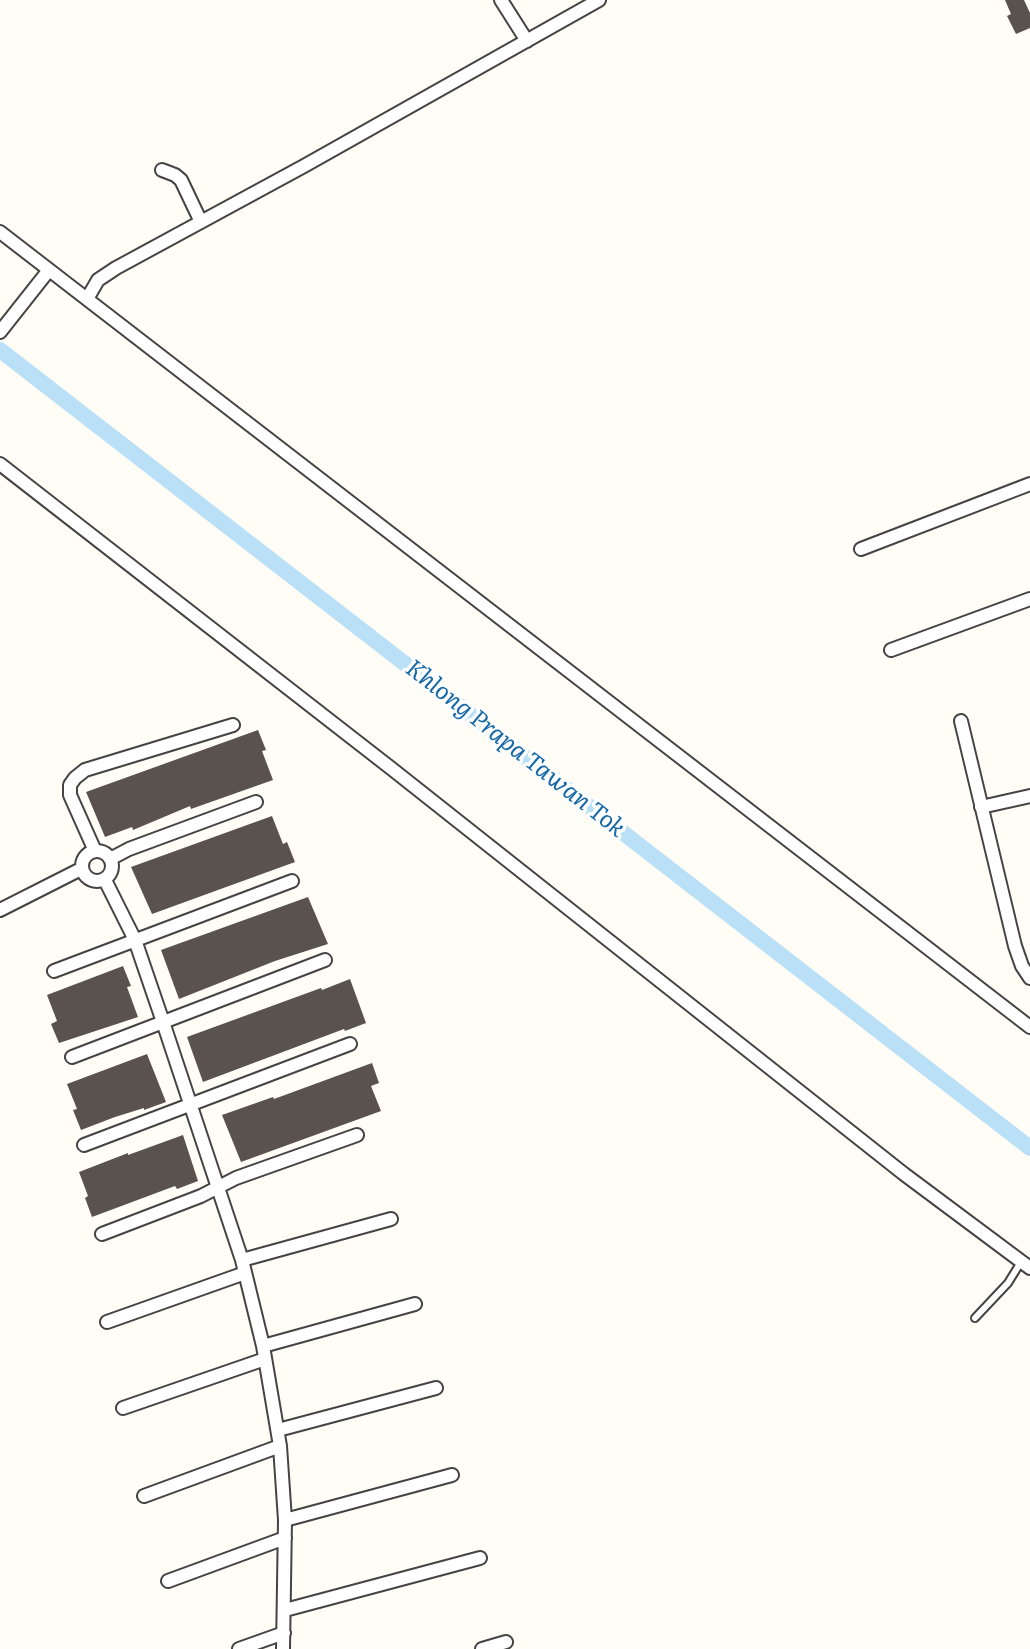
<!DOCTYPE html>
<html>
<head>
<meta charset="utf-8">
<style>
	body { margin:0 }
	canvas { display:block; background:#fffdf5 }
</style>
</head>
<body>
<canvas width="1030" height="1649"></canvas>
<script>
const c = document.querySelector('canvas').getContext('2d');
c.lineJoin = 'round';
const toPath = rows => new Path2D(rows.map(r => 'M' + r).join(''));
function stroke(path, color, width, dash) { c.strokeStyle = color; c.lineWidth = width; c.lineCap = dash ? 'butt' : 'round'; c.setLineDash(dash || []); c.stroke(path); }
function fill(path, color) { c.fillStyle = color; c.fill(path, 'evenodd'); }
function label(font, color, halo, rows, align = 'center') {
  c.font = font + ' Literata,serif'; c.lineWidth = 7; c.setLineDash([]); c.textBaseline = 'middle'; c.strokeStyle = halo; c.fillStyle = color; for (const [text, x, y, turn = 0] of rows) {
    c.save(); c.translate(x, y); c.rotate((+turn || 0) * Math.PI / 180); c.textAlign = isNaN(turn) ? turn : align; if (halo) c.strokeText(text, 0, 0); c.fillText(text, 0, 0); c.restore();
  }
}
const canal = toPath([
	[0,350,1030,1148]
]);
const building = toPath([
	[1005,0,1024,0,1030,13,1030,28,1016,34,1007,16,1011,14],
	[258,730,266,750,262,751,273,780,191,809,190,806,133,830,132,827,105,837,86,792],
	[272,816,283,844,287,842,295,862,152,914,131,867],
	[308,897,328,944,275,961,179,999,161,950],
	[123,966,131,986,127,987,138,1017,59,1043,51,1024,57,1021,47,995],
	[350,979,366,1023,345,1031,344,1029,203,1082,187,1037,321,988,322,990],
	[147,1054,166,1102,144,1110,144,1108,115,1117,81,1130,73,1110,77,1109,67,1084],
	[372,1063,379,1083,371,1086,381,1111,241,1162,222,1115,273,1097,274,1099],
	[183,1135,198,1181,177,1189,175,1186,92,1217,85,1198,88,1196,79,1172,128,1153,128,1155]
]);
const service = toPath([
	[975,1318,1008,1283,1021,1262]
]);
const minor = toPath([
	[501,0,527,41],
	[162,170,175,175,181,180,201,222],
	[0,232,1030,1027],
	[87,299,98,280,116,268,304,166,599,0],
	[0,332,49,270],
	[0,464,392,769,904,1174,1030,1268],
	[861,549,1030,484],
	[891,650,1030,599],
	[961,721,1015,946,1022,966,1030,978],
	[981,807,1030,796],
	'82 866a15 15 0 1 1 30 0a15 15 0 1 1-30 0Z',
	[95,851,70,795,70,785,75,778,85,770,233,725],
	[110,859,129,849,256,802],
	[105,880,135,940,163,1022,242,1260,263,1346,280,1446,285,1520,283,1649],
	[0,910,81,869],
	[54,971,292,881],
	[72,1057,325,960],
	[84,1145,350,1044],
	[102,1234,201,1196,236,1178,357,1135],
	[242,1260,391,1219],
	[107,1322,245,1273],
	[263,1346,415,1304],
	[123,1408,265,1359],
	[278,1430,436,1388],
	[144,1496,280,1446],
	[285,1520,452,1475],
	[168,1581,285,1538],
	[285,1610,480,1558],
	[239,1649,284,1633],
	[482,1649,506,1642]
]);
const waterNames = [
	["Khlong Prapa Tawan Tok",515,749,38]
];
stroke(canal, '#b9e0f7', 16);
fill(building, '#5a524d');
stroke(service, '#444', 10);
stroke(minor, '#444', 16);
stroke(service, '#fff', 6);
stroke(minor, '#fff', 12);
label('italic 24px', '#1768a6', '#fff', waterNames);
</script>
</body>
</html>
